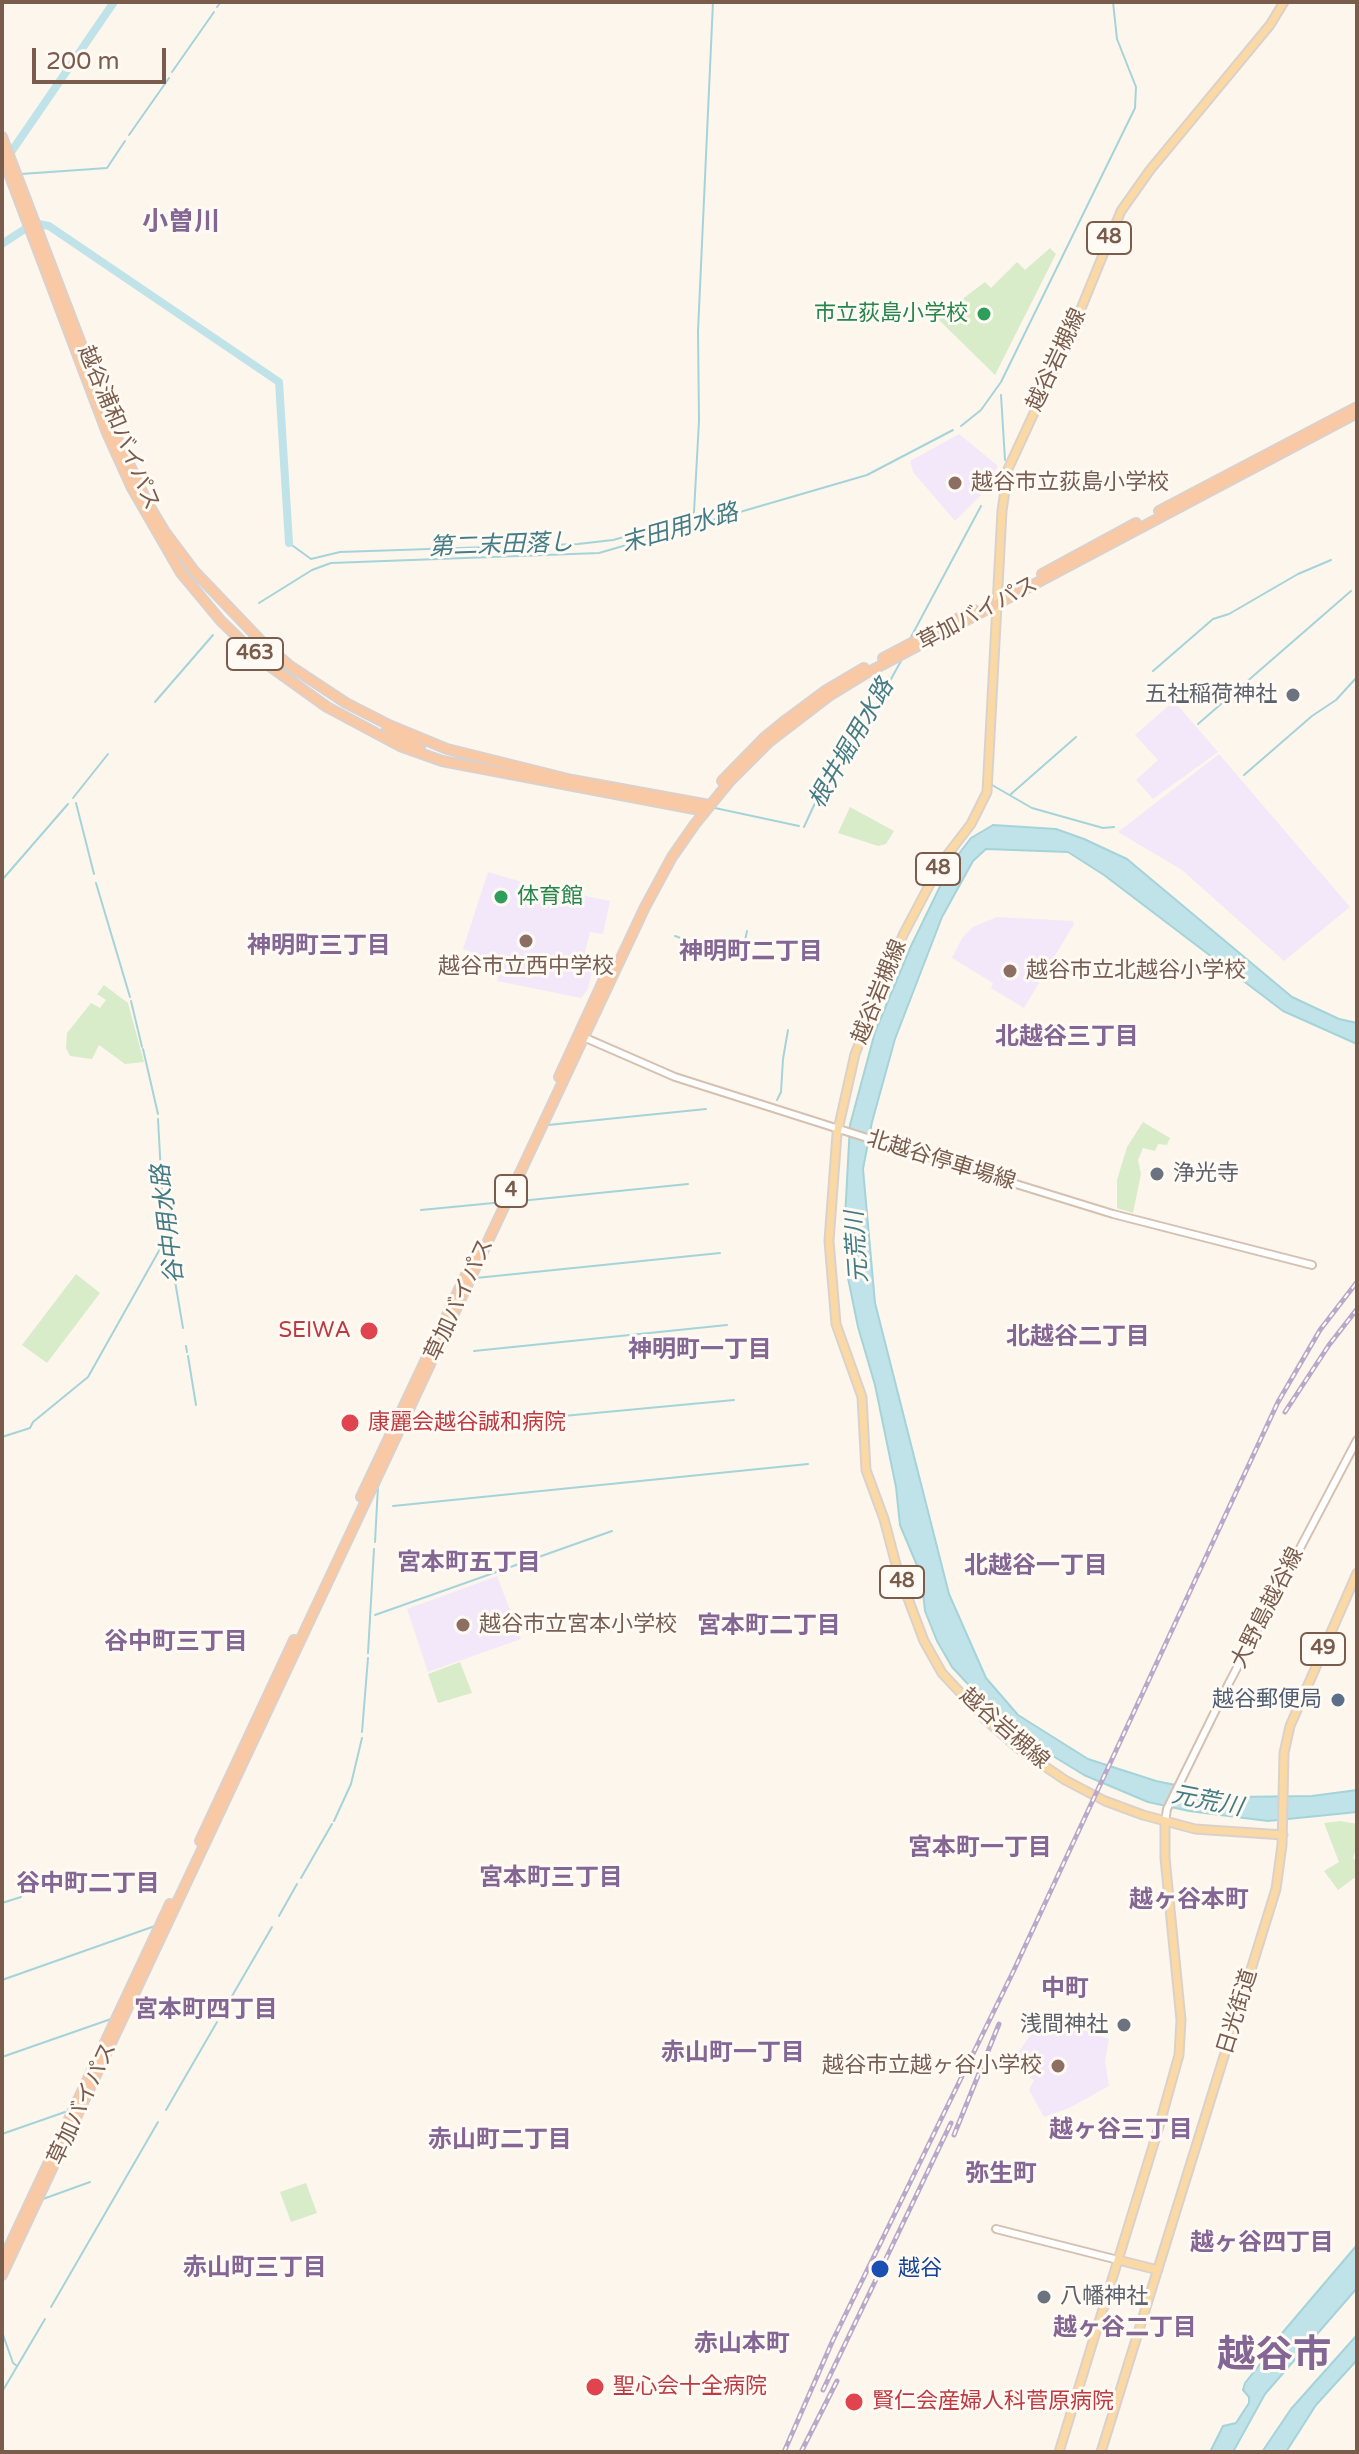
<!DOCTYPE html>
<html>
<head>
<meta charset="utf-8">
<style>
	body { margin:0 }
	#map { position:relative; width:1359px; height:2454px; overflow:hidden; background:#fdf6ec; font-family:"Varela Round",sans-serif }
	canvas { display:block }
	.frame { position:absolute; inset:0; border:4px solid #7a5c4d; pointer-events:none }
	.scale { position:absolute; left:32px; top:48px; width:134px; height:36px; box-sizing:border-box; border:4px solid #7a5c4d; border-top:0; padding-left:10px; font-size:24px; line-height:28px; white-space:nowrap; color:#7a5c4d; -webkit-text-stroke:6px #fffaf3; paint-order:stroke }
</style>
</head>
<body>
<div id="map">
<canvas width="1359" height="2454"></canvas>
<div class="frame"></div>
<div class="scale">200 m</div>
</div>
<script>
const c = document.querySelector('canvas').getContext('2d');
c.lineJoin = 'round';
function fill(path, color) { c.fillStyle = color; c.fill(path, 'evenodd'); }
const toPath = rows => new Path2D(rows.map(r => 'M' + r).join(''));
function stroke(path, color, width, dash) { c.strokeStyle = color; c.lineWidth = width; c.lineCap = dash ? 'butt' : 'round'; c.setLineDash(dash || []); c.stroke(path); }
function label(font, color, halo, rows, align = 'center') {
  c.font = font + ' "Varela Round","Noto Sans JP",sans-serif'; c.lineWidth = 6; c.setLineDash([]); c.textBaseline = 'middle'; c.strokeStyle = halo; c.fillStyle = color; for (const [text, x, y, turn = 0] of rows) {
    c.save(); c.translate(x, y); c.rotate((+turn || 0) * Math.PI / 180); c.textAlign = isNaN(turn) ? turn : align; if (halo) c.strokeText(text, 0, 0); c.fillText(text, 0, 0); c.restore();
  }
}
const education = toPath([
	[959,434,998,466,981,495,955,521,913,472,910,461],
	[1174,701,1218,752,1153,799,1136,780,1158,760,1135,735],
	[1219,754,1350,907,1284,961,1182,870,1118,832],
	[488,872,532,885,610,901,603,934,590,932,581,969,592,972,588,989,581,998,497,981,502,963,463,949],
	[997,917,1073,921,1074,924,1024,1008,991,988,993,983,952,958,962,938,973,927],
	[497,1576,521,1639,428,1672,407,1609],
	[1043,2016,1109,2039,1105,2061,1109,2086,1069,2108,1044,2117,1029,2090,1034,2080,1011,2068,1010,2065]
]);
const green = toPath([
	[1050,248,1056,254,995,375,937,318,985,282,991,288,1017,262,1025,270],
	[850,807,894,831,886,844,878,846,838,833],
	[104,985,128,1003,144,1062,125,1064,99,1045,92,1059,70,1056,66,1048,67,1033,91,1003,100,1008,106,1000,97,994],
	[1143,1122,1170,1138,1167,1145,1158,1144,1155,1151,1143,1148,1138,1160,1141,1174,1133,1213,1117,1208,1117,1180,1127,1147],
	[76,1274,100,1293,47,1363,22,1345],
	[460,1662,472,1693,438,1703,428,1674],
	[1341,1821,1357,1824,1357,1845,1353,1858,1357,1862,1357,1876,1338,1890,1324,1871,1339,1862,1324,1823],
	[306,2183,317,2213,291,2222,280,2192]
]);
const water = toPath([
	[993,825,1056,829,1084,839,1127,859,1292,997,1339,1019,1357,1023,1357,1044,1283,1011,1104,875,1068,852,986,849,973,861,942,917,895,1039,872,1122,863,1169,875,1303,949,1594,986,1678,1018,1715,1088,1759,1156,1781,1234,1797,1312,1796,1357,1790,1357,1812,1268,1821,1189,1811,1148,1802,1084,1775,1030,1742,966,1682,952,1667,937,1641,925,1611,921,1575,900,1525,896,1487,875,1385,858,1327,848,1278,844,1236,850,1125,875,1032,911,946,951,864,971,838,993,825],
	[1357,2245,1357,2288,1265,2394,1233,2452,1210,2452,1223,2426,1236,2423,1249,2403,1249,2397,1243,2390,1245,2383,1272,2349,1272,2345,1357,2245],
	[1357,2335,1357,2360,1316,2405,1286,2452,1262,2452,1291,2409,1357,2335]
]);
const stream = toPath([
	[217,7,221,2],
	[172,72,214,12],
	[129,135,169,78],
	[21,174,107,168,125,141],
	[1001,395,1005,460],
	[961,426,981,410,1001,382,1135,108,1136,87,1117,39,1113,2],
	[289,543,311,559,340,552,578,544,613,540,689,519,694,512,699,421,698,331,713,2],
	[259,603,312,570,331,563,599,553,867,475,953,430],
	[911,637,981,506],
	[1153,671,1213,619,1229,614,1298,574,1331,560],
	[155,702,213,635],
	[1198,724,1351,591],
	[1244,775,1312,716,1336,700,1357,677],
	[992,785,1032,808,1103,828,1114,827],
	[1011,794,1076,737],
	[73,798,108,754],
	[76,803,94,874],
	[715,808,799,826],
	[804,827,821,790,865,726,901,661],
	[2,880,68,804],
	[96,883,130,997],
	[675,936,741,959,747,931],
	[131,1001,142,1047],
	[143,1049,158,1114],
	[777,1100,781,1092,783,1059,788,1030],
	[158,1119,163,1211,183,1328],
	[548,1125,706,1109],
	[510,1202,688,1184],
	[421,1210,504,1202],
	[476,1278,720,1253],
	[186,1346,187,1352],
	[474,1351,727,1325],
	[188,1356,196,1405],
	[542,1418,734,1400],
	[2,1437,30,1428,33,1422,88,1377,165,1240],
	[393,1506,808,1464],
	[375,1542,378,1486],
	[375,1615,612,1531],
	[368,1653,374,1549],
	[362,1732,368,1658],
	[334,1821,351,1784,362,1738],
	[301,1878,332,1824],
	[2,1903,21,1897],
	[279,1916,297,1884],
	[2,1980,155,1926],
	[221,2015,272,1927],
	[2,2057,111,2019],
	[166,2110,217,2022],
	[2,2134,65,2112],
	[43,2199,90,2182],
	[51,2307,158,2122],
	[2,2332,13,2363,17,2366],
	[2,2392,45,2319]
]);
const river = toPath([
	[7,158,114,2],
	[2,244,34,223,49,226,279,382,289,543]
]);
const secondary = toPath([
	[581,1036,675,1077,883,1143,1113,1214,1312,1265],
	[1165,1822,1167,1809,1229,1683,1357,1440],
	[996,2229,1118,2260]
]);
const primary = toPath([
	[1283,1835,1195,1829,1143,1815,1105,1801,1065,1780,1018,1748,985,1719,942,1673,924,1641,898,1572,884,1519,866,1470,862,1397,836,1324,829,1241,837,1134,855,1054,903,935,941,863,971,824,987,792,1002,511,1008,469,1071,333,1121,211,1150,170,1270,25,1284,2],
	[1118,2260,1158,2270],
	[1059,2452,1158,2130,1179,2055,1181,2020,1165,1858,1165,1822],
	[1101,2452,1276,1889,1282,1845,1284,1753,1290,1726,1357,1573]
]);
const trunk = toPath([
	[2,137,117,438,147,502,165,532,195,572,261,641,290,666,346,703,389,725,447,749,572,780,709,805],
	[2,155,107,433,132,488,181,573,221,621,260,659,327,707,400,746,442,761,705,811],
	[1159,511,1357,407],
	[1042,574,1136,523],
	[883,658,974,610],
	[387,729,420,748],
	[722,781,764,738,786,720,825,691,864,668],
	[559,1077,605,977],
	[361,1497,478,1249],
	[200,1841,294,1640],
	[2,2262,170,1904],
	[2,2275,645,907,672,857,695,824,730,781,769,742,829,696,865,674,1357,413]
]);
const rail = toPath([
	[1285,1412,1329,1345,1357,1309],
	[954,2135,999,2024],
	[823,2390,951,2123],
	[784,2452,833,2340,1014,1970,1278,1402,1320,1330,1357,1282],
	[801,2452,837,2381]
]);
const markers = [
	[984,314,8,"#2e9e5b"],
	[955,483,8,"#8d6e63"],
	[1293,695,8,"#6b7280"],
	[501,897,8,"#2e9e5b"],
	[526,941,8,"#8d6e63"],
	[1010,971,8,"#8d6e63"],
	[1157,1174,8,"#6b7280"],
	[369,1331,10,"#e0444e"],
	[350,1423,10,"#e0444e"],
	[463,1625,8,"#8d6e63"],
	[1338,1700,8,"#5c6f8a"],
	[1124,2025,8,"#6b7280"],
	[1058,2066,8,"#8d6e63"],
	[880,2269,10,"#1a4fb4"],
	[1044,2297,8,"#6b7280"],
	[595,2387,10,"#e0444e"],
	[854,2402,10,"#e0444e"]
];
const shields = [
	[1109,238,44],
	[255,654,56],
	[938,869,44],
	[511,1191,32],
	[902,1582,44],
	[1323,1649,44]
];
const shieldNames = [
	["48",1109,238],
	["463",255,654],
	["48",938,869],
	["4",511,1191],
	["48",902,1582],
	["49",1323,1649]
];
const leisureNames = [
	["市立荻島小学校",968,314],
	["体育館",517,897,"left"]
];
const streetNames = [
	["越谷岩槻線",1057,360,-65],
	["越谷浦和バイパス",118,428,67],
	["草加バイパス",978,614,-28],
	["越谷岩槻線",880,992,-68],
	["北越谷停車場線",941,1161,17],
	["草加バイパス",460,1300,-65],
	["大野島越谷線",1268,1608,-63],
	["越谷岩槻線",1004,1729,41],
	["日光街道",1238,2012,-73],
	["草加バイパス",83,2104,-65]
];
const educationNames = [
	["越谷市立荻島小学校",971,483],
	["越谷市立西中学校",526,967,"center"],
	["越谷市立北越谷小学校",1026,971],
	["越谷市立宮本小学校",479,1625],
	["越谷市立越ヶ谷小学校",1042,2066,"right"]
];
const worshipNames = [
	["五社稲荷神社",1277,695],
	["浄光寺",1173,1174,"left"],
	["浅間神社",1108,2025],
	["八幡神社",1060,2297,"left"]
];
const healthNames = [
	["SEIWA",351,1331,"right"],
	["康麗会越谷誠和病院",368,1423],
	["聖心会十全病院",613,2387],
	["賢仁会産婦人科菅原病院",872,2402]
];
const serviceNames = [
	["越谷郵便局",1322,1700]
];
const transitNames = [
	["越谷",898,2269]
];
const waterNames = [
	["末田用水路",680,529,-16],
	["第二末田落し",501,546,-2],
	["根井堀用水路",852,744,-60],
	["谷中用水路",169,1224,-97],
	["元荒川",858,1247,-94],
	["元荒川",1207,1802,11]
];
const neighbourhoodNames = [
	["神明町三丁目",319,947],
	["神明町二丁目",751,953],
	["北越谷三丁目",1067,1038],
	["北越谷二丁目",1078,1338],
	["神明町一丁目",700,1351],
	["宮本町五丁目",469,1564],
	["北越谷一丁目",1036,1567],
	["宮本町二丁目",769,1627],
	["谷中町三丁目",176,1643],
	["宮本町一丁目",980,1849],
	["宮本町三丁目",551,1879],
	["谷中町二丁目",88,1885],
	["越ヶ谷本町",1189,1901],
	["中町",1065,1990],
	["宮本町四丁目",206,2011],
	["赤山町一丁目",733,2054],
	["越ヶ谷三丁目",1121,2131],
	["赤山町二丁目",500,2141],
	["弥生町",1001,2175],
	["越ヶ谷四丁目",1262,2244],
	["赤山町三丁目",255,2269],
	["越ヶ谷二丁目",1125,2329],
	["赤山本町",742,2345]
];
const quarterNames = [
	["小曽川",181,223]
];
const townNames = [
	["越谷市",1274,2357]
];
fill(education, '#f3e8fa');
fill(green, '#d8ecc9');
fill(water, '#bfe3e8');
stroke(water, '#a5d3da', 2);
stroke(stream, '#a5d3da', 2);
stroke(river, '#bfe3e8', 8);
stroke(secondary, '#d6c0b0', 10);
stroke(primary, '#dad1cd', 11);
stroke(trunk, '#dad1cd', 12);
stroke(secondary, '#fff', 6);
stroke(primary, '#fbd9a5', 7);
stroke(trunk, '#f9c8a4', 8);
stroke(rail, '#b9a8c9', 5);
stroke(rail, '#fffaf3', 2, [6]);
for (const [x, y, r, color] of markers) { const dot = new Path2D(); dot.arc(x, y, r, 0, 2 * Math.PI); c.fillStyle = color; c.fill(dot); stroke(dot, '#fffaf3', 3); }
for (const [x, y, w] of shields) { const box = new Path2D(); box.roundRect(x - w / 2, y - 16, w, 32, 6); c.fillStyle = '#fffaf3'; c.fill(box); stroke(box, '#7a5c4d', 2); }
label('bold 20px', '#7a5c4d', null, shieldNames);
label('22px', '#27864d', '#fffaf3', leisureNames, 'right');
label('22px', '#7a5c4d', '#fffaf3', streetNames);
label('22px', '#785e54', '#fffaf3', educationNames, 'left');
label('22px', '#5b616d', '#fffaf3', worshipNames, 'right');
label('22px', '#be3a42', '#fffaf3', healthNames, 'left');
label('22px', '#4e5e75', '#fffaf3', serviceNames, 'right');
label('22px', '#164399', '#fffaf3', transitNames, 'left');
label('italic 24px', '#437c86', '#fffaf3', waterNames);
label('bold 24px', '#846695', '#fffaf3', neighbourhoodNames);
label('bold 26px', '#846695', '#fffaf3', quarterNames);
label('bold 38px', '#846695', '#fffaf3', townNames);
</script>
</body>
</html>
